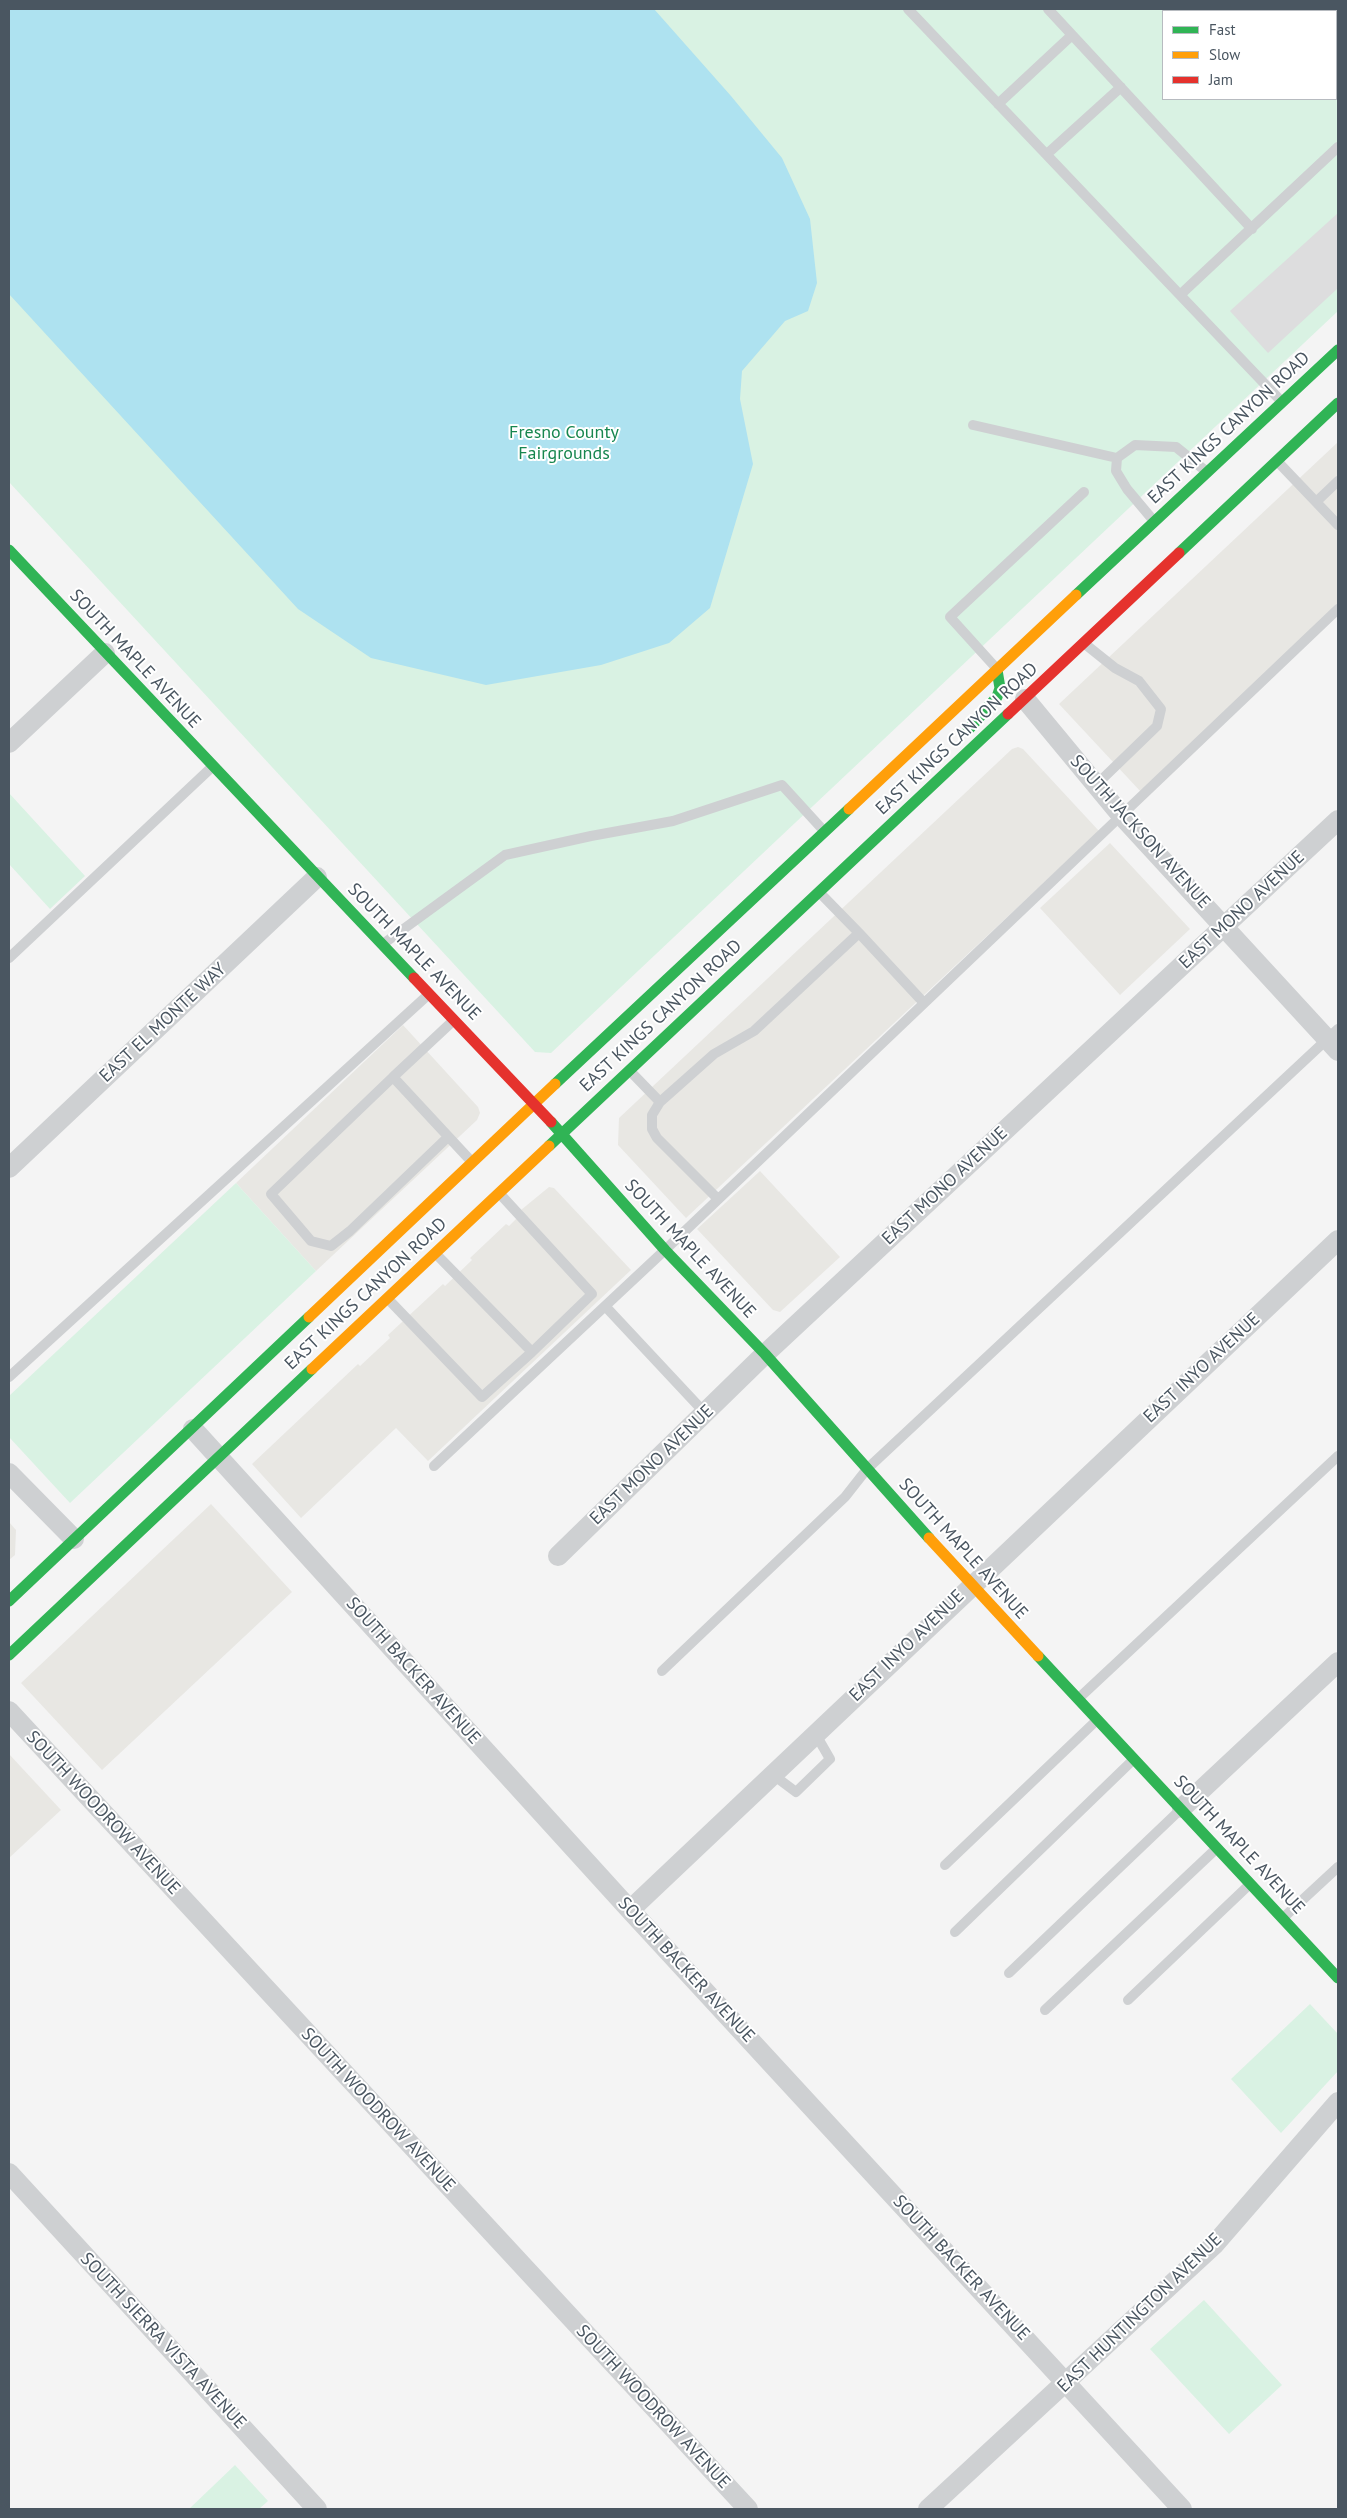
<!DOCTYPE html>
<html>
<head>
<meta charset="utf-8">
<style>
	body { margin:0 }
	#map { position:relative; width:1347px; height:2518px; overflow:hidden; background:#f4f4f4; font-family:"PT Sans",sans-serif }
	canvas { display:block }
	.frame { position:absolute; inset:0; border:10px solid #4a5661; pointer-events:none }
	.legend { position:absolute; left:1162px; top:10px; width:175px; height:90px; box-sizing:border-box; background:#fff; border:1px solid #b7bbc0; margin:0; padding:6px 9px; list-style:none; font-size:15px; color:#4a5661 }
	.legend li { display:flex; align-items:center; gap:10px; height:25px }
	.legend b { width:25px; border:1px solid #b7bbc0 }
</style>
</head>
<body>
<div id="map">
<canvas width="1347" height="2518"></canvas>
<div class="frame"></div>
<ul class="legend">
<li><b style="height:6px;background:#30b455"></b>Fast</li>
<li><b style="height:6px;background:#ff9f0a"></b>Slow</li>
<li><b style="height:6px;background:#e5322d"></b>Jam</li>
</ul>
</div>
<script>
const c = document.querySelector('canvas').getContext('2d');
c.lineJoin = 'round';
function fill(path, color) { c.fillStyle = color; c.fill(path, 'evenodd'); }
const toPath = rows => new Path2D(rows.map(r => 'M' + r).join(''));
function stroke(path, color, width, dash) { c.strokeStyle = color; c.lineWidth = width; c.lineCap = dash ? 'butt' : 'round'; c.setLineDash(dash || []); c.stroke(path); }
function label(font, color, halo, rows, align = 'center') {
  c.font = font + ' "PT Sans",sans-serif'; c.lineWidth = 4; c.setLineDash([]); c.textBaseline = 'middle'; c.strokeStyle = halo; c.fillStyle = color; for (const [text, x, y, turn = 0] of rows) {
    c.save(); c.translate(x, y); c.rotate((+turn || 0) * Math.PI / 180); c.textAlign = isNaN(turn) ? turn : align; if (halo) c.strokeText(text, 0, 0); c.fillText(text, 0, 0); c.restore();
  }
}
const commercial = toPath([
	[1338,442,1338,606,1141,792,1059,704],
	[1018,747,1023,749,1099,831,686,1218,618,1145,619,1118,1012,749],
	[1110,843,1190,929,1120,995,1040,908],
	[403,1025,478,1107,480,1113,477,1120,316,1271,236,1183],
	[760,1171,840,1257,780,1312,773,1310,697,1229],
	[549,1187,554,1188,631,1270,428,1461,396,1428,301,1518,252,1464,358,1364,360,1366,390,1338,388,1335,443,1284,445,1286,472,1260,470,1258,506,1224,509,1226,523,1212,521,1210],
	[211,1504,292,1592,102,1770,21,1683],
	[9,1522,16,1530,15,1555,9,1560],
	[9,1754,61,1810,9,1858]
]);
const green = toPath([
	[9,9,1338,9,1338,311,551,1053,535,1052,9,482],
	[1163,11,1336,11,1336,99,1163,99],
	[9,793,85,876,50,909,9,864],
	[236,1183,316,1271,70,1503,9,1437,9,1396],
	[1310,2004,1338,2034,1338,2071,1281,2133,1231,2079],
	[1204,2300,1282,2385,1229,2434,1150,2349],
	[235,2465,268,2501,259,2509,189,2509]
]);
const water = toPath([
	[9,9,654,9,731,96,782,158,810,219,817,283,808,311,785,321,742,371,740,399,753,464,710,608,669,643,601,665,486,685,371,658,298,609,9,294]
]);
const building = toPath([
	[1338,213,1338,288,1268,353,1230,311]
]);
const lane = toPath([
	[908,9,1180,295],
	[1048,9,1252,229],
	[998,104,1072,35],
	[1047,154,1121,87],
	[1282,402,1180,295,1338,147],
	[973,425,1117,458],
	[1277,461,1338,525],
	[1316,502,1338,481],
	[1153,520,1127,489,1116,471,1117,458,1135,445,1176,447,1207,472],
	[1085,644,1115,668,1139,681,1161,709,1157,726,1096,785],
	[997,669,950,617,1084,492],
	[859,933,924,1003],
	[383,944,505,855,591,836,673,821,782,785,824,831],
	[9,958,212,767],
	[454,1020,393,1077,471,1161],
	[630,1071,660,1102],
	[393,1077,271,1194,311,1241,331,1246,350,1231,448,1137],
	[718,1199,657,1138,652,1129,652,1115,660,1102,714,1054,754,1031,859,933,820,893],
	[436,1254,532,1352],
	[388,1299,482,1397,532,1352,592,1294,500,1194],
	[605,1306,705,1413],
	[9,1377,429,994],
	[434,1466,665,1250,1338,609],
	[662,1671,845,1497,867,1469,1338,1029],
	[1079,1698,1338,1456],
	[772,1774,796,1792,830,1759,815,1733],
	[945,1865,1097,1720],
	[1284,1917,1338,1867],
	[955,1932,1134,1759],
	[1009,1973,1181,1809],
	[1128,2000,1250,1884],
	[1045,2010,1217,1848]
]);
const street = toPath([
	[1025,699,1121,815,1338,1051],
	[9,743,105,653],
	[9,1168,317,877],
	[193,1429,630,1910,1182,2509],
	[9,1473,74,1539],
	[558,1556,765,1354,1338,820],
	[9,1711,748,2509],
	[1182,1808,1338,1662],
	[630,1910,1338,1240],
	[9,2173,317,2509],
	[928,2509,1214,2245,1338,2102]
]);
const fast = toPath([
	[9,550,414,978],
	[1179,553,1338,403],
	[1076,595,1338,350],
	[968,730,997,697,1000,688,997,670],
	[555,1084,849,809],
	[551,1122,665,1250,765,1354,929,1538],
	[549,1146,1008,714],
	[9,1601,309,1317],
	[9,1655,312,1369],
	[1038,1656,1338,1978]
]);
const slow = toPath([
	[849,809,1076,595],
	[309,1317,555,1084],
	[312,1369,549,1146],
	[929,1538,1038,1656]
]);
const jam = toPath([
	[1008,714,1179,553],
	[414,978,551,1122]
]);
const streetNames = [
	["EAST KINGS CANYON ROAD",1229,428,-43],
	["SOUTH MAPLE AVENUE",135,659,47],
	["EAST KINGS CANYON ROAD",957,739,-43],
	["SOUTH JACKSON AVENUE",1140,832,48],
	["EAST MONO AVENUE",1242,910,-43],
	["SOUTH MAPLE AVENUE",414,952,46],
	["EAST KINGS CANYON ROAD",661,1016,-43],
	["EAST EL MONTE WAY",163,1023,-43],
	["EAST MONO AVENUE",945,1186,-43],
	["SOUTH MAPLE AVENUE",690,1249,47],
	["EAST KINGS CANYON ROAD",366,1294,-43],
	["EAST INYO AVENUE",1202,1368,-43],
	["EAST MONO AVENUE",652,1465,-44],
	["SOUTH MAPLE AVENUE",963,1549,48],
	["EAST INYO AVENUE",907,1646,-44],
	["SOUTH BACKER AVENUE",413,1671,48],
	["SOUTH WOODROW AVENUE",103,1813,47],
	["SOUTH MAPLE AVENUE",1239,1845,47],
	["SOUTH BACKER AVENUE",686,1970,47],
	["SOUTH WOODROW AVENUE",378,2110,47],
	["SOUTH BACKER AVENUE",961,2268,47],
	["EAST HUNTINGTON AVENUE",1140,2313,-44],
	["SOUTH SIERRA VISTA AVENUE",163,2341,47],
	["SOUTH WOODROW AVENUE",653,2407,47]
];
const parkNames = [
	["Fresno County",564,433],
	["Fairgrounds",564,454]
];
fill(commercial, '#e8e7e3');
fill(green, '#d9f2e3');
fill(water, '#aee2f0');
fill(building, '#ddddde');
stroke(lane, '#ced0d2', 10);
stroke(street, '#ced0d2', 20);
stroke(fast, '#30b455', 11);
stroke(slow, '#ff9f0a', 11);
stroke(jam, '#e5322d', 11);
label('18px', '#4a5661', '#fff', streetNames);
label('18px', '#17864f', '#fff', parkNames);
</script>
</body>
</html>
